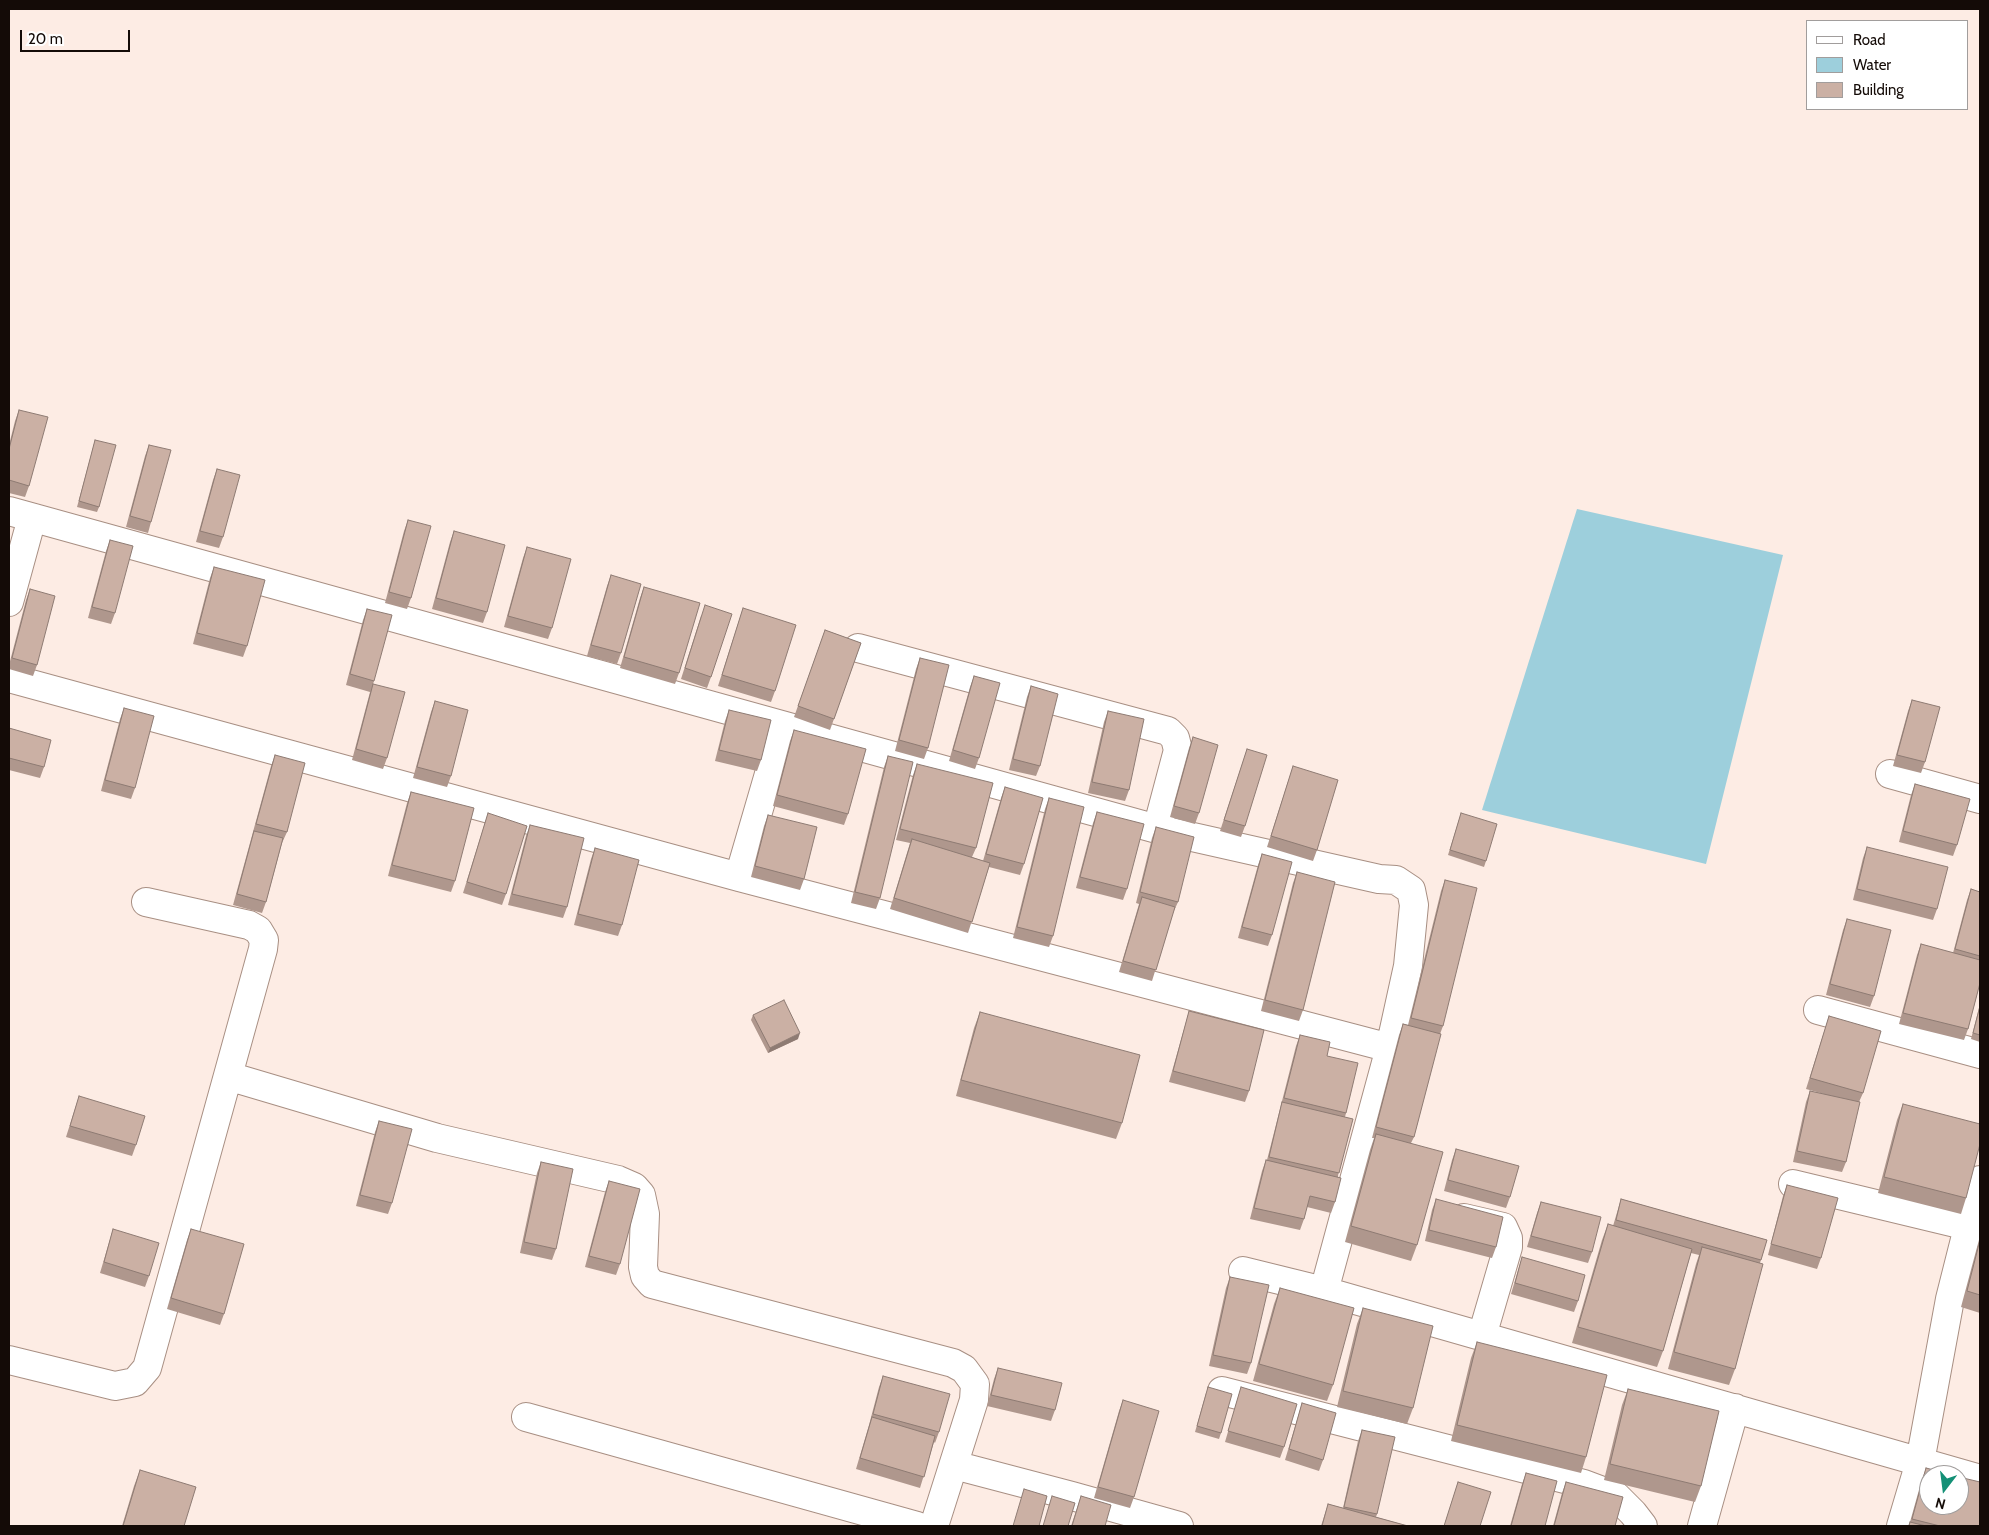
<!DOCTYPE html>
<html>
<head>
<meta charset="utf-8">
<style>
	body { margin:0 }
	#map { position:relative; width:1989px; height:1535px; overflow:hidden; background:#fdece4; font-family:Cabin,sans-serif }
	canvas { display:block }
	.frame { position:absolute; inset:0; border:10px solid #140b07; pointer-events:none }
	.legend { position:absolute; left:1806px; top:20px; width:162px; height:90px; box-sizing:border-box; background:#fff; border:1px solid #a19d9c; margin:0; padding:6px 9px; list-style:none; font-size:15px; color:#140b07 }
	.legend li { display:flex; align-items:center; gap:10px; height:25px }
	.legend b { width:25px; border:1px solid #a19d9c }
	.north { position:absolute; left:1919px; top:1465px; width:50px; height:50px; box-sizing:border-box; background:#fff; border:1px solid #a19d9c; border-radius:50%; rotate:195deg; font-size:14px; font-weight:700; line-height:20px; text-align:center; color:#140b07 }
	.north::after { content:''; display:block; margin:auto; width:18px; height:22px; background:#149076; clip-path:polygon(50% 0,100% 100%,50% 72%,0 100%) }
	.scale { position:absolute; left:20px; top:30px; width:110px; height:22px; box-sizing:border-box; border:2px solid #140b07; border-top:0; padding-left:6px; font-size:15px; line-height:18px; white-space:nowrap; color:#140b07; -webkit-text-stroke:4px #fff; paint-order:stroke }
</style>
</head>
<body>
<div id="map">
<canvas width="1989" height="1535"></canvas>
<div class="frame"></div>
<ul class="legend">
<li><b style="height:6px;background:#fff"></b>Road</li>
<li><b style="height:14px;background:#9dcfdc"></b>Water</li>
<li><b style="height:14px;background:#cbb0a4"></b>Building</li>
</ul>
<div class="north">N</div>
<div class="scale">20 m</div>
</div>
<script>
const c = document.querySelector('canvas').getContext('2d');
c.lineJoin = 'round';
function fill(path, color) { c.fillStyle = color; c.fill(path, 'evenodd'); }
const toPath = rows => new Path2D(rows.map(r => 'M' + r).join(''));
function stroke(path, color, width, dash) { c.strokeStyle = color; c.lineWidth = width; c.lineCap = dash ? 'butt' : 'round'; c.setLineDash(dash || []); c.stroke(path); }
const water = toPath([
	[1577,509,1783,555,1706,864,1482,810]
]);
const minor = toPath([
	[9,511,1157,829,1379,879,1396,880,1411,890,1414,905,1408,966,1390,1048,1324,1291],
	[9,602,32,518],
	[858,648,1168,731,1175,738,1178,750,1157,829],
	[9,678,739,877,1390,1048],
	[1890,774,1980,799],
	[739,877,783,726],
	[1818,1010,1980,1054],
	[228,1076,437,1138,618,1180,634,1187,641,1195,645,1214,643,1267,645,1276,652,1284,953,1363,964,1369,975,1384,974,1400,934,1526],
	[1793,1184,1980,1229],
	[1464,1218,1503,1227,1508,1238,1508,1247,1482,1336],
	[1243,1271,1324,1291,1980,1479],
	[9,1360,115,1386,135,1382,147,1368,263,949,264,940,258,930,249,925,146,902],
	[1222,1391,1584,1484,1616,1496,1633,1513,1643,1526],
	[526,1417,917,1526],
	[954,1465,1072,1496,1179,1526],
	[1702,1526,1735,1408],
	[1901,1526,1920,1462,1950,1299,1980,1180]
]);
const wall = toPath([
	[19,410,29,486,25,497,9,493,9,445,15,421],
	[95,440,99,507,97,512,77,507],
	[149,445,151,522,148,533,126,527,145,456],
	[217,469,223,537,219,548,196,542,213,480],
	[408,520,411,598,407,609,385,603,404,531],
	[454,531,487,612,483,623,432,609,450,542],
	[110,540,115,613,111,624,88,618,106,551],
	[527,547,552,628,548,639,504,627,523,558],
	[214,567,247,646,243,657,193,644,210,578],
	[611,575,621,653,617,664,587,656,607,586],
	[644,587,679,673,675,684,620,668,640,598],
	[30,589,37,665,33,676,9,669,9,665,26,600],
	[743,608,775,691,771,702,718,686],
	[367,609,374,681,373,684,387,758,383,769,352,760,370,692,346,685,363,620],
	[701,616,711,677,707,688,681,679],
	[825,630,861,643,830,730,794,717],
	[920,658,928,748,924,759,895,751,916,669],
	[974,676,979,758,975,769,949,761,970,687],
	[1031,686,1040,766,1036,776,1009,770,1027,697],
	[1912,700,1925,762,1921,773,1893,766,1908,711],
	[435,701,451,776,447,787,413,778,431,712],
	[124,708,135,788,131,799,101,791,120,719],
	[729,710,761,760,757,771,715,761,725,721],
	[1108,711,1129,790,1125,801,1088,793,1104,722],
	[9,728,44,767,40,778,9,770],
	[794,730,848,814,844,825,773,806,790,741],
	[1193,737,1199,813,1195,824,1170,817,1189,748],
	[1247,749,1245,826,1241,837,1220,831],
	[275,755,287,832,282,843,266,902,262,913,233,905,271,766],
	[888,756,880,898,876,909,851,903,884,767],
	[917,764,976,848,972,857,983,861,1001,798,1005,787,1024,864,1020,875,989,867,968,933,890,909,910,843,896,840,913,775],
	[1293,766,1317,850,1313,861,1267,847],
	[1915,784,1957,845,1953,856,1899,842,1911,795],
	[411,792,455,881,451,892,388,876,407,803],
	[1049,798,1053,936,1049,947,1013,938,1045,809],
	[1097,812,1127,889,1123,900,1076,888,1093,823],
	[488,813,506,894,502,905,463,893],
	[1461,813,1486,861,1484,867,1448,855],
	[768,815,804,879,800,890,751,877,764,826],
	[530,825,567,907,563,918,508,905,526,836],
	[1156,827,1178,902,1173,913,1152,981,1119,972,1139,904,1136,903,1152,838],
	[1867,847,1937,909,1933,920,1853,900,1863,858],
	[595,848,622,925,618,936,574,925,591,859],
	[1262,854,1272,935,1268,946,1238,938,1258,865],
	[1297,872,1303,1010,1299,1021,1261,1011,1293,883],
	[1445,880,1443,1026,1440,1034,1414,1137,1411,1143,1417,1245,1411,1261,1345,1242,1370,1150,1374,1138,1372,1138,1399,1035,1403,1024,1408,1025,1441,891],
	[1971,889,1980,892,1980,983,1968,1029,1964,1040,1899,1024,1917,955,1921,944,1953,953,1967,900],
	[1847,919,1874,996,1870,1007,1826,995,1843,930],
	[1980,1004,1980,1042,1971,1039],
	[1189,1011,1249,1091,1245,1102,1169,1082,1186,1022],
	[980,1012,1122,1123,1116,1139,956,1096,974,1028],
	[753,1015,798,1039,768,1053,751,1020],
	[1829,1016,1863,1093,1859,1102,1846,1162,1842,1172,1793,1162,1806,1102,1810,1091,1824,1094,1806,1089],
	[1300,1035,1327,1056,1346,1113,1345,1117,1335,1202,1331,1213,1307,1207,1304,1219,1300,1230,1250,1219,1262,1171,1266,1160,1267,1160,1296,1046],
	[79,1096,136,1145,132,1156,66,1137],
	[1903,1104,1966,1198,1961,1214,1878,1193,1897,1120],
	[379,1121,392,1203,388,1214,356,1206,375,1132],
	[1456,1149,1510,1197,1506,1208,1444,1191,1452,1160],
	[541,1162,556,1249,552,1260,520,1253,537,1173],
	[609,1181,620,1264,616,1275,585,1267,605,1192],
	[1787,1185,1821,1258,1817,1269,1768,1255,1783,1196],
	[1436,1199,1496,1247,1492,1258,1425,1241,1432,1210],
	[1621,1199,1767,1240,1760,1263,1735,1369,1729,1385,1668,1369,1696,1264,1699,1255,1691,1253,1663,1351,1657,1367,1572,1343,1602,1240,1608,1224,1613,1226],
	[1541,1202,1592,1252,1588,1263,1527,1247,1537,1213],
	[113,1229,149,1276,145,1287,100,1273],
	[191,1229,224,1314,220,1325,167,1309,187,1240],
	[1980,1236,1980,1313,1961,1307],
	[1522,1257,1578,1301,1574,1312,1511,1294],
	[1230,1277,1251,1363,1247,1374,1209,1366,1226,1288],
	[1280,1288,1333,1385,1327,1401,1253,1381,1274,1304],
	[1363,1308,1413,1408,1407,1424,1337,1407,1357,1324],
	[1477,1342,1586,1457,1581,1473,1451,1441,1471,1358],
	[998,1368,1055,1410,1051,1421,987,1406,994,1379],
	[883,1376,939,1432,935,1443,934,1442,920,1488,856,1469,869,1425,879,1387],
	[1241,1387,1284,1447,1280,1458,1225,1442],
	[1628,1389,1701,1486,1695,1502,1604,1480,1622,1405],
	[1206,1393,1221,1433,1219,1439,1195,1432],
	[1123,1400,1134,1497,1130,1508,1094,1498,1119,1411],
	[1302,1403,1323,1460,1319,1471,1285,1460],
	[1362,1430,1377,1514,1376,1517,1408,1526,1321,1526,1328,1504,1343,1508,1358,1441],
	[1926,1468,1980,1526,1908,1526,1910,1522,1922,1479],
	[140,1470,184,1526,122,1526,134,1486],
	[1526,1473,1545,1526,1510,1526,1522,1484],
	[1458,1482,1480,1526,1444,1526],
	[1566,1482,1615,1526,1553,1526,1562,1493],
	[1081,1496,1105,1526,1071,1526]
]);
const shadedWall = toPath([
	[800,1033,798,1039,768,1053,770,1048]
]);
const building = toPath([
	[19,410,48,417,29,486,9,480,9,449,19,410],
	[95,440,116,445,99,507,79,501,95,440],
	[149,445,171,450,151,522,130,516,149,445],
	[217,469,240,475,223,537,200,531,217,469],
	[408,520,431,526,411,598,389,592,408,520],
	[454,531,505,545,487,612,436,598,454,531],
	[110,540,133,546,115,613,92,607,110,540],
	[527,547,571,559,552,628,508,616,527,547],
	[214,567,265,580,247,646,197,633,214,567],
	[611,575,641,584,621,653,591,645,611,575],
	[644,587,700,603,679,673,624,657,644,587],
	[30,589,55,596,37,665,12,658,30,589],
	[705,605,732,614,711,677,685,668,705,605],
	[743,608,796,625,775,691,722,675,743,608],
	[367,609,392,615,374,681,350,674,367,609],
	[825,630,861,643,834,719,798,706,825,630],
	[920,658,949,665,928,748,899,740,920,658],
	[974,676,1000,683,979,758,953,750,974,676],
	[373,684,405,692,387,758,356,749,373,684],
	[1031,686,1058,694,1040,766,1013,759,1031,686],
	[1912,700,1940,707,1925,762,1897,755,1912,700],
	[435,701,468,710,451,776,417,767,435,701],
	[124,708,154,716,135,788,105,780,124,708],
	[729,710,771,720,761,760,719,750,729,710],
	[1108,711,1144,719,1129,790,1092,782,1108,711],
	[9,728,51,740,44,767,9,758,9,728],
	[794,730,866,749,848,814,777,795,794,730],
	[1193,737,1218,745,1199,813,1174,806,1193,737],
	[1247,749,1267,755,1245,826,1224,820,1247,749],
	[275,755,305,763,287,832,256,824,275,755],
	[888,756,913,762,880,898,855,892,888,756],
	[917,764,993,783,976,848,900,829,917,764],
	[1293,766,1338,780,1317,850,1271,836,1293,766],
	[1915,784,1970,799,1957,845,1903,831,1915,784],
	[1005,787,1043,798,1024,864,986,854,1005,787],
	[411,792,474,808,455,881,392,865,411,792],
	[1049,798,1084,807,1053,936,1017,927,1049,798],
	[1097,812,1144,824,1127,889,1080,877,1097,812],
	[488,813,527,826,506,894,467,882,488,813],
	[1461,813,1497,824,1486,861,1450,850,1461,813],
	[768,815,817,827,804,879,755,866,768,815],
	[530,825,584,838,567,907,512,894,530,825],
	[1156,827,1194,837,1178,902,1140,892,1156,827],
	[254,831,283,838,266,902,237,894,254,831],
	[912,839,990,863,972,922,894,898,912,839],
	[1867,847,1948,867,1937,909,1857,889,1867,847],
	[595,848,639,860,622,925,578,914,595,848],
	[1262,854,1292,862,1272,935,1242,927,1262,854],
	[1297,872,1335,882,1303,1010,1265,1000,1297,872],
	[1445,880,1477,888,1443,1026,1411,1018,1445,880],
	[1971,889,1980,892,1980,956,1955,949,1971,889],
	[1142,897,1175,907,1156,970,1123,961,1142,897],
	[1847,919,1891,930,1874,996,1830,984,1847,919],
	[1921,944,1980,960,1980,983,1968,1029,1903,1013,1921,944],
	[784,1000,800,1033,770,1048,753,1015,784,1000],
	[1980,1006,1980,1035,1973,1033,1980,1006],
	[1189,1011,1264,1030,1249,1091,1173,1071,1189,1011],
	[980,1012,1140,1055,1122,1123,961,1080,980,1012],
	[1829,1016,1881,1031,1863,1093,1810,1078,1829,1016],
	[1403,1024,1441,1034,1414,1137,1376,1127,1403,1024],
	[1300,1035,1330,1042,1327,1056,1358,1063,1346,1113,1284,1098,1300,1035],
	[1810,1091,1860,1102,1846,1162,1797,1151,1810,1091],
	[79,1096,145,1116,136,1145,70,1126,79,1096],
	[1282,1102,1353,1119,1339,1173,1269,1157,1282,1102],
	[1903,1104,1980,1124,1980,1144,1966,1198,1884,1177,1903,1104],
	[379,1121,412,1129,392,1203,360,1195,379,1121],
	[1376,1134,1443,1152,1417,1245,1351,1226,1376,1134],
	[1456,1149,1519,1166,1510,1197,1448,1180,1456,1149],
	[1266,1160,1341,1178,1335,1202,1310,1196,1304,1219,1254,1208,1266,1160],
	[541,1162,573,1169,556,1249,524,1242,541,1162],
	[609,1181,640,1189,620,1264,589,1256,609,1181],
	[1787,1185,1838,1198,1821,1258,1771,1244,1787,1185],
	[1436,1199,1503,1217,1496,1247,1429,1230,1436,1199],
	[1621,1199,1767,1240,1761,1260,1616,1220,1621,1199],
	[1541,1202,1601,1217,1592,1252,1531,1236,1541,1202],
	[1608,1224,1692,1249,1663,1351,1578,1327,1608,1224],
	[113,1229,159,1243,149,1276,104,1262,113,1229],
	[191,1229,244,1244,224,1314,171,1298,191,1229],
	[1980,1240,1980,1295,1967,1291,1980,1240],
	[1702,1247,1763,1264,1735,1369,1674,1352,1702,1247],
	[1522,1257,1585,1275,1578,1301,1515,1283,1522,1257],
	[1230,1277,1269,1285,1251,1363,1213,1355,1230,1277],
	[1280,1288,1354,1308,1333,1385,1259,1364,1280,1288],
	[1363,1308,1433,1326,1413,1408,1343,1391,1363,1308],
	[1477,1342,1607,1375,1586,1457,1457,1425,1477,1342],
	[998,1368,1062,1383,1055,1410,991,1395,998,1368],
	[883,1376,950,1394,939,1432,873,1414,883,1376],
	[1208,1387,1232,1394,1221,1433,1197,1426,1208,1387],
	[1241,1387,1297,1404,1284,1447,1228,1431,1241,1387],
	[1628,1389,1719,1411,1701,1486,1610,1464,1628,1389],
	[1123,1400,1159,1411,1134,1497,1098,1487,1123,1400],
	[1302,1403,1336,1413,1323,1460,1289,1449,1302,1403],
	[872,1417,935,1436,924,1477,860,1458,872,1417],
	[1362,1430,1395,1437,1377,1514,1344,1507,1362,1430],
	[1926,1468,1953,1475,1929,1475,1929,1505,1959,1505,1959,1477,1980,1482,1980,1526,1940,1526,1912,1519,1926,1468],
	[140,1470,196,1487,184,1526,123,1526,140,1470],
	[1526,1473,1557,1481,1545,1526,1511,1526,1526,1473],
	[1458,1482,1491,1492,1480,1526,1444,1526,1458,1482],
	[1566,1482,1623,1497,1615,1526,1554,1526,1566,1482],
	[1024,1489,1047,1496,1039,1526,1013,1526,1024,1489],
	[1052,1496,1075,1503,1068,1526,1043,1526,1052,1496],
	[1081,1496,1111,1505,1105,1526,1072,1526,1081,1496],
	[1328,1504,1408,1526,1322,1526,1328,1504],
	[1910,1522,1926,1526,1909,1526,1910,1522]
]);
fill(water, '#9dcfdc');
stroke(minor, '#a88f83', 30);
stroke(minor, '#fff', 28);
fill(wall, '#af978d');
fill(shadedWall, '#8e7b73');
fill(building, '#cbb0a4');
stroke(building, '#8e7b73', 1);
</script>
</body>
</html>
